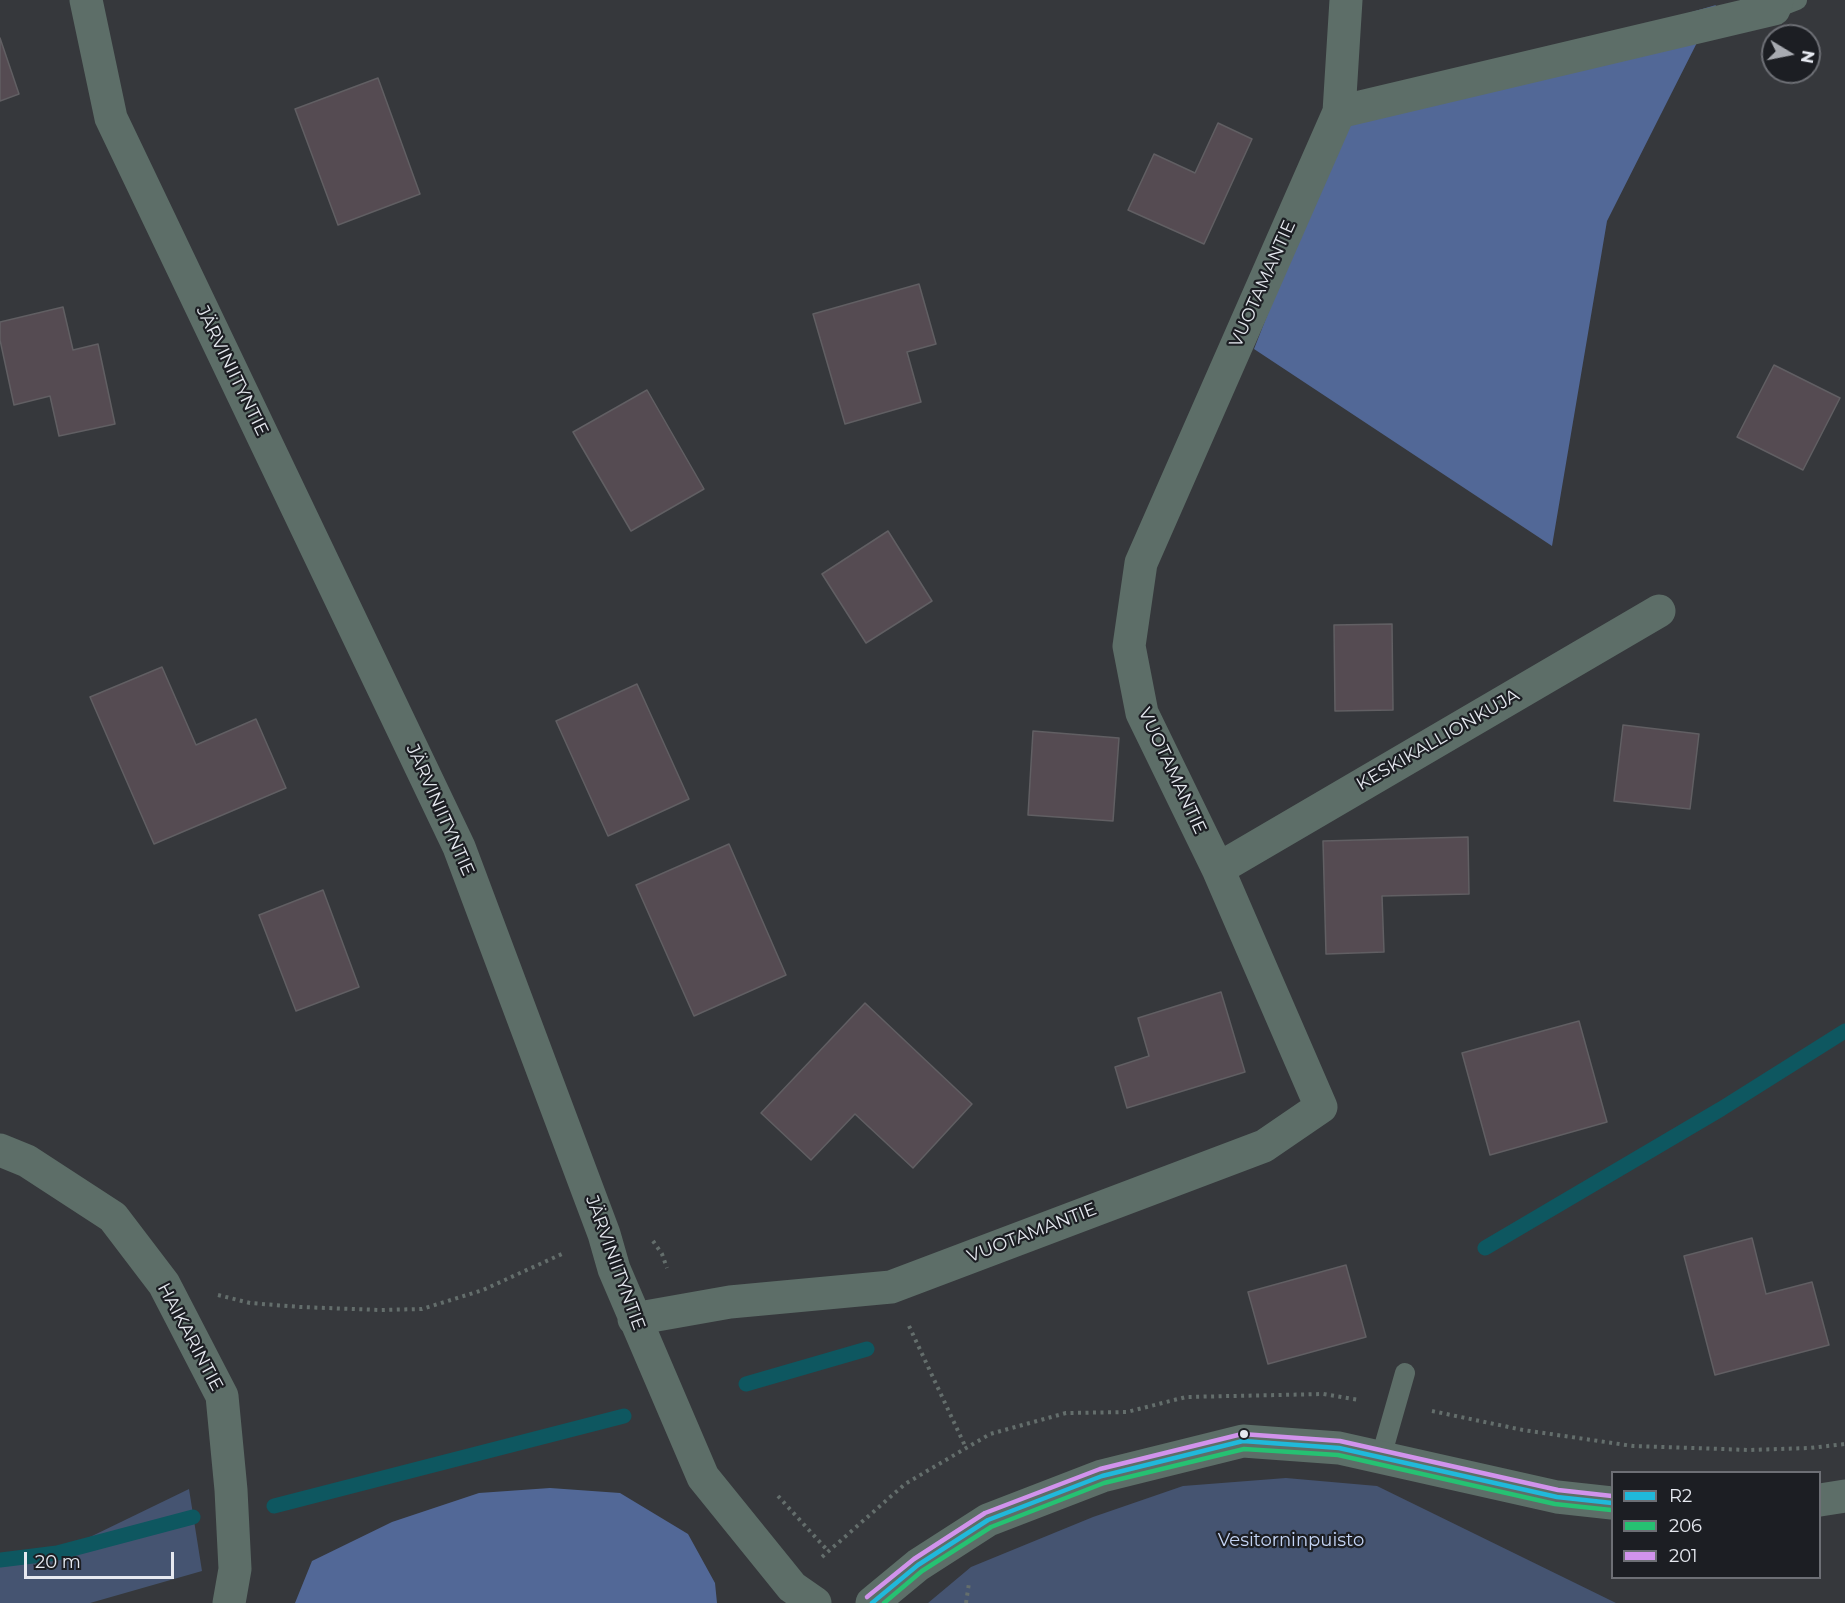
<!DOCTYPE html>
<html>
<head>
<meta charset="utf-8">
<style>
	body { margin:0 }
	#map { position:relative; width:1845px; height:1603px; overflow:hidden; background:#36383c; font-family:Montserrat,sans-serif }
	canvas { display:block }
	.legend { position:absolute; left:1611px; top:1471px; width:210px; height:108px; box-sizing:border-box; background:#1c1e23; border:2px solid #6d6f75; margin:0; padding:8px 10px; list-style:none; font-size:18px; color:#e6e9f0 }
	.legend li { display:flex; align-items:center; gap:12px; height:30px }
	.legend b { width:30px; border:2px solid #6d6f75 }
	.north { position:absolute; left:1761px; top:24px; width:60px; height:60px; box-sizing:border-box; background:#1c1e23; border:2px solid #6d6f75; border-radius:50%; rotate:100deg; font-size:16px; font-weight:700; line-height:24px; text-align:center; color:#e6e9f0 }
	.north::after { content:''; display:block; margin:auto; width:21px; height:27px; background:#a8abb1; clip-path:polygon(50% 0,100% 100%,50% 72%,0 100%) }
	.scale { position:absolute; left:24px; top:1552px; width:150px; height:27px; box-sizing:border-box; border:3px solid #e6e9f0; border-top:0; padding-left:8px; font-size:18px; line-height:21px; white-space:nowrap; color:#e6e9f0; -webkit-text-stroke:4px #1c1e23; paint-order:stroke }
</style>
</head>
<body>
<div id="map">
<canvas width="1845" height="1603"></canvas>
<ul class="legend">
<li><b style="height:8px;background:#20b9da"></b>R2</li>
<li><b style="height:8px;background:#26c172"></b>206</li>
<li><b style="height:8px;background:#d193ec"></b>201</li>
</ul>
<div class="north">N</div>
<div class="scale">20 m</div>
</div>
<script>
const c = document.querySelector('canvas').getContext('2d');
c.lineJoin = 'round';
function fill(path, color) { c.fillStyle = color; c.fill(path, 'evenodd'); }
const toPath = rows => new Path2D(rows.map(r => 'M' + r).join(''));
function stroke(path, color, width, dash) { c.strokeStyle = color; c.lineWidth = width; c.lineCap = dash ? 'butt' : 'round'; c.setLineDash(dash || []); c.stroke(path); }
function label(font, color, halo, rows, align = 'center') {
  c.font = font + ' Montserrat,sans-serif'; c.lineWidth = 4.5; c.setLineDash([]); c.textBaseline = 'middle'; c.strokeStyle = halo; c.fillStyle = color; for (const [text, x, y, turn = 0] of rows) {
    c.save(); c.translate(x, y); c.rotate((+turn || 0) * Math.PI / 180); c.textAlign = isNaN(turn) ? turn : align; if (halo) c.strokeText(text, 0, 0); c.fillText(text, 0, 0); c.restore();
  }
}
const green = toPath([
	[1286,1478,1377,1486,1616,1603,928,1603,971,1567,1093,1517,1183,1486],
	[189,1489,202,1571,90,1603,0,1603,0,1560,57,1553]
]);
const forest = toPath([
	[1716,5,1607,221,1552,546,1254,349,1338,134,1359,108],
	[550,1488,620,1493,688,1534,715,1583,717,1603,295,1603,312,1561,392,1522,479,1493]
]);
const stream = toPath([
	[1485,1248,1721,1109,1845,1031],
	[746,1384,867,1349],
	[274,1506,624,1416],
	[0,1560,57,1553,193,1517]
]);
const building = toPath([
	[0,38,19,94,0,101,0,38],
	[378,78,420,194,338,225,295,109,378,78],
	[1218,123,1252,139,1204,244,1128,210,1154,154,1195,173,1218,123],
	[919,284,936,344,907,352,921,402,845,424,813,314,919,284],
	[63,307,73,350,98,344,115,424,59,436,50,396,14,405,0,340,0,322,63,307],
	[1774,365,1840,398,1803,470,1737,437,1774,365],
	[647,390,704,489,631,531,573,432,647,390],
	[888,531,932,601,866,643,822,574,888,531],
	[1392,624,1393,710,1335,711,1334,625,1392,624],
	[162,667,196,745,256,719,286,788,154,844,90,697,162,667],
	[637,684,689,799,608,836,556,721,637,684],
	[1623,725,1699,734,1690,809,1614,801,1623,725],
	[1033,731,1119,738,1113,821,1028,815,1033,731],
	[1468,837,1469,894,1382,896,1384,952,1326,954,1323,841,1468,837],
	[729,844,786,975,694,1016,636,885,729,844],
	[323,890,359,987,296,1011,259,915,323,890],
	[1221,992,1245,1072,1127,1108,1115,1067,1149,1056,1138,1018,1221,992],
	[865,1003,972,1104,913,1168,855,1114,811,1160,761,1113,865,1003],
	[1579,1021,1607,1122,1490,1155,1462,1053,1579,1021],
	[1752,1238,1766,1294,1812,1282,1829,1345,1715,1375,1684,1256,1752,1238],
	[1346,1265,1366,1337,1268,1364,1248,1292,1346,1265]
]);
const path = toPath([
	[653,1241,662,1254,667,1268],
	[218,1295,250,1303,300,1307,380,1310,422,1309,483,1290,564,1253],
	[909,1326,966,1448],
	[1432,1411,1523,1430,1633,1446,1750,1450,1810,1448,1845,1444],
	[778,1496,828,1551],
	[822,1557,905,1484,990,1434,1066,1413,1127,1412,1186,1397,1323,1394,1359,1400],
	[966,1603,969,1583]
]);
const service = toPath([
	[1774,9,1797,0],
	[1381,1457,1405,1373]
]);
const minor = toPath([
	[86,0,111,118,459,847,604,1234,614,1269,703,1477,792,1587,815,1603],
	[1339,112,1774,9,1777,0],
	[1218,869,1659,611],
	[0,1150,27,1161,113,1217,164,1284,222,1396,231,1490,235,1569,229,1603],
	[634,1319,730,1302,891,1287,1264,1146,1321,1107,1218,869,1142,713,1129,646,1141,563,1339,112,1346,0]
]);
const tertiary = toPath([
	[1820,1500,1845,1496],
	[872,1603,918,1565,988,1520,1102,1476,1243,1441,1339,1448,1557,1497,1612,1503]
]);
const bus1 = toPath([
	[872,1603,918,1565,988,1520,1102,1476,1243,1441,1339,1448,1557,1497,1612,1503]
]);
const bus2 = toPath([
	[884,1603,922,1571,991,1527,1104,1483,1244,1449,1338,1455,1555,1504,1611,1510]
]);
const bus3 = toPath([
	[867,1597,914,1559,985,1513,1100,1469,1242,1434,1340,1441,1558,1490,1612,1496]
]);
const markers = [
	[1244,1434,5,"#e6e9f0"]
];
const streetNames = [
	["VUOTAMANTIE",1263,284,-66],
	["JÄRVINIITYNTIE",232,371,64],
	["KESKIKALLIONKUJA",1438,740,-30],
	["VUOTAMANTIE",1172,771,65],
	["JÄRVINIITYNTIE",440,810,66],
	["VUOTAMANTIE",1032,1233,-21],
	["JÄRVINIITYNTIE",615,1263,70],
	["HAIKARINTIE",190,1337,62]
];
const parkNames = [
	["Vesitorninpuisto",1291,1541]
];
fill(green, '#455471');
fill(forest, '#526897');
stroke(stream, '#0e5760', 15);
fill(building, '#554b52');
stroke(building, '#615f63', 1.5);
stroke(path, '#646e6c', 4, [3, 4.5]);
stroke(service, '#5d6e68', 20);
stroke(minor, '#5d6e68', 33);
stroke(tertiary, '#5d6e68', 33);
stroke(bus1, '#20b9da', 4.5);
stroke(bus2, '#26c172', 4.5);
stroke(bus3, '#d193ec', 4.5);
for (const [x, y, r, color] of markers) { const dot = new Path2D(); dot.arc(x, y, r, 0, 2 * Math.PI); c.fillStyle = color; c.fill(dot); stroke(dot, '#1c1e23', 2); }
label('18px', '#e6e9f0', '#1c1e23', streetNames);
label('18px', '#c5d5f5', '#1c1e23', parkNames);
</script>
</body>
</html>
